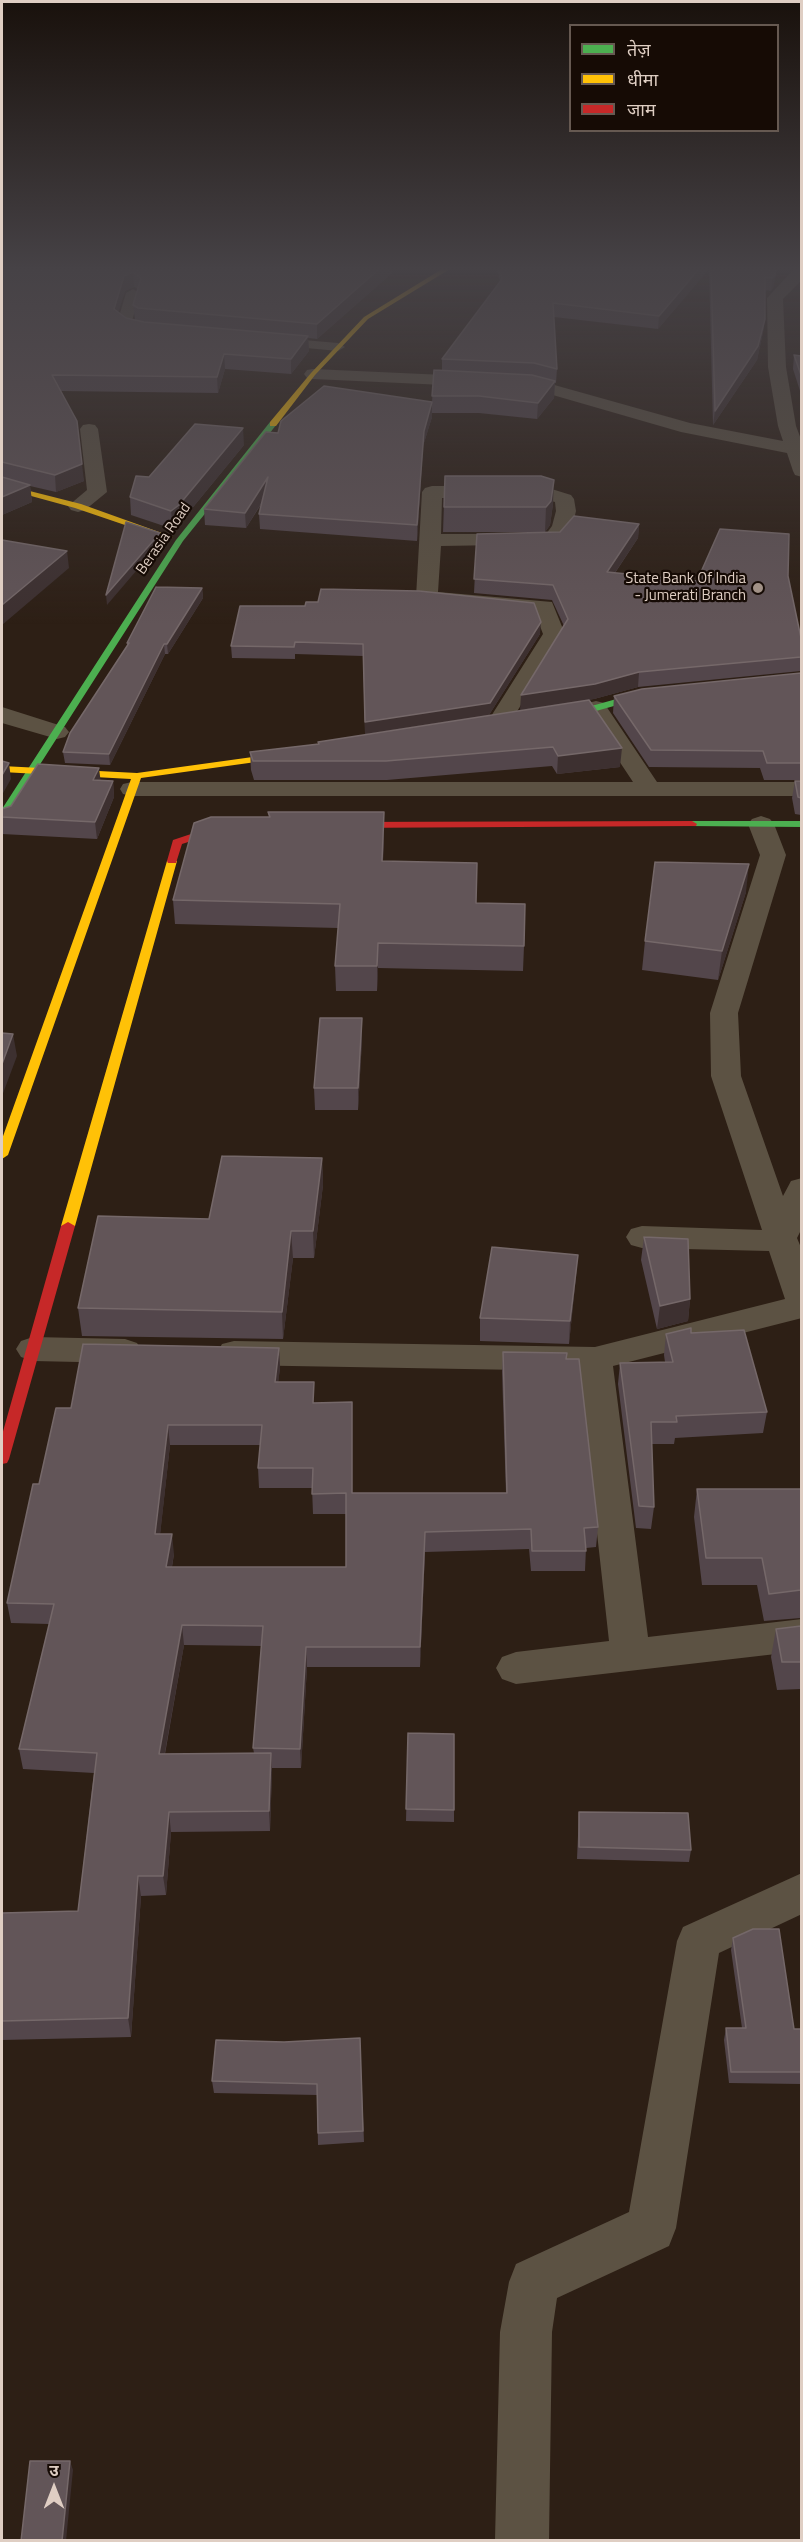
<!DOCTYPE html>
<html>
<head>
<meta charset="utf-8">
<style>
	body { margin:0 }
	#map { position:relative; width:803px; height:2542px; overflow:hidden; background:#2d1f15; font-family:"Titillium Web","Noto Sans Devanagari",sans-serif }
	canvas { display:block }
	.frame { position:absolute; inset:0; border:3px solid #dfcec3; pointer-events:none }
	.legend { position:absolute; left:569px; top:24px; width:210px; height:108px; box-sizing:border-box; background:#160b05; border:2px solid #665951; margin:0; padding:8px 10px; list-style:none; font-size:18px; color:#dfcec3 }
	.legend li { display:flex; align-items:center; gap:12px; height:30px }
	.legend b { width:30px; border:2px solid #665951 }
	.north { position:absolute; left:24px; top:2458px; width:60px; height:60px; -webkit-text-stroke:4px #160b05; paint-order:stroke; rotate:0deg; font-size:16px; font-weight:700; line-height:24px; text-align:center; color:#dfcec3 }
	.north::after { content:''; display:block; margin:auto; width:21px; height:27px; background:#dfcec3; clip-path:polygon(50% 0,100% 100%,50% 72%,0 100%) }
</style>
</head>
<body>
<div id="map">
<canvas width="803" height="2542"></canvas>
<div class="frame"></div>
<ul class="legend">
<li><b style="height:8px;background:#4caf50"></b>तेज़</li>
<li><b style="height:8px;background:#ffc107"></b>धीमा</li>
<li><b style="height:8px;background:#c62828"></b>जाम</li>
</ul>
<div class="north">उ</div>
</div>
<script>
const c = document.querySelector('canvas').getContext('2d');
c.lineJoin = 'round';
const toPath = rows => new Path2D(rows.map(r => 'M' + r).join(''));
function fill(path, color) { c.fillStyle = color; c.fill(path, 'evenodd'); }
function stroke(path, color, width, dash) { c.strokeStyle = color; c.lineWidth = width; c.lineCap = dash ? 'butt' : 'round'; c.setLineDash(dash || []); c.stroke(path); }
function label(font, color, halo, rows, align = 'center') {
  c.font = font + ' "Titillium Web",sans-serif'; c.lineWidth = 4.5; c.setLineDash([]); c.textBaseline = 'middle'; c.strokeStyle = halo; c.fillStyle = color; for (const [text, x, y, turn = 0] of rows) {
    c.save(); c.translate(x, y); c.rotate((+turn || 0) * Math.PI / 180); c.textAlign = isNaN(turn) ? turn : align; if (halo) c.strokeText(text, 0, 0); c.fillText(text, 0, 0); c.restore();
  }
}
const lane = toPath([
	[133,289,140,293,132,321,159,329,161,332,159,335,154,336,128,331,117,323,126,293,133,289],
	[269,337,338,343,345,347,338,351,264,344,262,341,269,337]
]);
const street = toPath([
	[794,269,802,269,802,280,783,299,786,367,796,426,802,442,802,477,795,475,793,471,787,453,681,432,532,389,313,379,307,378,304,374,307,370,313,369,533,379,690,423,783,441,778,426,768,367,767,298,794,269],
	[89,424,95,425,98,429,107,492,85,510,78,512,71,510,68,506,87,490,80,429,83,425,89,424],
	[432,486,542,486,571,495,574,499,576,511,572,527,559,544,441,546,438,592,552,602,565,634,508,726,500,728,492,726,488,721,543,634,535,613,420,601,416,597,422,492,425,488,432,486],
	[442,498,540,498,555,502,556,511,552,526,546,534,441,534,442,498],
	[596,701,604,703,657,782,802,782,802,796,132,796,123,794,120,789,123,784,132,782,633,782,584,708,588,703,596,701],
	[2,707,65,727,69,732,65,737,57,739,2,723,2,707],
	[761,816,770,819,774,824,786,855,738,1013,741,1076,783,1196,791,1181,802,1178,802,1228,797,1238,802,1250,802,1318,613,1366,648,1637,802,1619,802,1651,516,1684,502,1679,496,1668,502,1657,516,1652,609,1641,579,1371,234,1365,222,1362,217,1353,222,1344,234,1341,595,1347,785,1299,769,1251,642,1248,631,1245,626,1237,631,1229,642,1226,762,1230,711,1076,710,1013,760,855,748,824,752,819,761,816],
	[33,1337,125,1339,137,1343,142,1351,137,1359,125,1363,33,1361,21,1357,16,1349,21,1341,33,1337],
	[802,1873,802,1914,719,1953,676,2228,669,2246,557,2298,552,2332,549,2540,495,2540,500,2332,509,2282,516,2264,629,2212,677,1941,683,1927,802,1873]
]);
const fast = toPath([
	[270,422,277,424,183,541,7,816,2,819,2,809,176,540,270,422],
	[656,691,659,692,659,696,639,699,596,711,551,717,546,714,551,711,595,705,638,693,656,691],
	[692,821,802,821,802,827,688,826,687,824,692,821]
]);
const slow = toPath([
	[442,269,450,269,368,319,315,375,276,426,270,426,270,422,311,373,364,317,442,269],
	[2,484,81,504,173,537,166,539,75,508,2,488,2,484],
	[296,751,301,754,299,756,141,778,8,1155,2,1159,2,1139,131,779,2,772,2,766,137,773,296,751],
	[172,858,177,861,75,1226,68,1230,63,1229,61,1226,167,861,172,858]
]);
const jam = toPath([
	[692,821,697,824,696,826,339,828,334,825,339,822,692,821],
	[224,823,233,823,238,826,182,844,176,863,168,863,167,861,173,840,224,823],
	[68,1222,75,1226,9,1459,7,1463,2,1464,2,1435,61,1226,68,1222]
]);
const wall = toPath([
	[2,269,392,273,317,339,308,338,309,351,291,374,225,369,218,393,61,391,84,481,56,492,30,486,32,502,2,515],
	[134,287,138,289,133,305,135,320,126,318,118,312,125,291],
	[497,269,709,269,658,329,554,317,557,369,556,383,555,383,554,398,537,419,479,413,432,413,432,417,423,446,417,541,260,529,259,514,262,503,246,528,205,525,204,509,278,433,432,402,434,370,442,371,442,359,500,282],
	[709,269,777,269,773,288,771,291,765,290,765,319,763,332,757,360,713,425],
	[794,355,801,356,801,394,793,369],
	[244,445,180,523,173,529,131,515,130,497,149,477],
	[445,476,553,504,550,525,545,532,443,532],
	[639,524,638,538,615,573,697,581,788,576,801,638,801,671,638,687,594,699,520,710,564,626,552,600,474,593,477,534,560,532],
	[202,588,203,598,168,654,165,654,110,765,65,763,63,752,127,646,127,643],
	[240,606,540,634,489,715,365,734,363,656,295,654,295,659,232,658,231,646],
	[801,673,801,780,764,780,760,768,649,767,613,713,614,696],
	[589,700,620,767,557,774,552,766,387,780,254,780,251,770,250,752,318,744,318,742],
	[101,780,113,781,114,797,97,839,2,834,2,809],
	[795,781,801,781,801,815,795,814,792,798],
	[268,812,384,836,383,861,476,903,524,946,523,971,378,968,377,991,336,991,335,966,338,928,175,924,173,900,269,817],
	[746,892,718,980,642,970,645,941],
	[362,1018,362,1040,358,1110,315,1110,314,1088],
	[322,1158,323,1185,314,1258,293,1258,283,1339,82,1336,78,1308,209,1219],
	[644,1237,690,1299,688,1321,657,1329,641,1260],
	[578,1255,569,1344,480,1341,480,1318],
	[691,1333,767,1412,763,1433,675,1438,674,1444,652,1444,654,1507,651,1529,636,1528,618,1384,620,1363,665,1362,664,1355,666,1334],
	[279,1348,280,1368,278,1382,315,1403,352,1422,352,1493,506,1493,502,1372,503,1352,567,1359,598,1527,596,1547,586,1548,585,1571,531,1571,529,1549,425,1552,420,1667,307,1667,301,1768,272,1768,270,1831,171,1832,166,1895,141,1896,131,2037,2,2040,2,1913,78,1911,94,1773,23,1769,19,1749,49,1624,11,1623,7,1603,39,1484,71,1408],
	[170,1445,260,1445,258,1468,259,1488,312,1488,313,1514,346,1514,346,1567,172,1567,174,1554,160,1534],
	[184,1645,262,1646,253,1748,254,1753,165,1754],
	[697,1489,801,1489,801,1618,764,1621,757,1585,702,1585,694,1517],
	[801,1626,801,1689,777,1690,771,1657,776,1629],
	[408,1733,454,1810,454,1822,406,1821],
	[579,1812,691,1850,689,1862,577,1859],
	[733,1938,794,2029,801,2029,801,2084,729,2083,724,2040,726,2028,742,2028,731,1950],
	[360,2038,364,2142,318,2145,317,2095,214,2093,212,2081,284,2042]
]);
const shadedWall = toPath([
	[379,269,392,269,392,273,317,339,317,324],
	[699,269,709,269,658,329,659,316],
	[776,269,777,269,773,288,771,291,772,278],
	[133,272,134,287,125,291,115,324,114,309,124,276],
	[765,319,763,332,757,360,713,425,715,411],
	[308,336,309,351,291,374,291,359],
	[224,354,225,369,218,393,217,377],
	[555,381,554,398,537,419,538,403],
	[432,402,432,417,423,446,417,541,417,525,424,431],
	[243,428,244,445,180,523,173,529,171,511],
	[82,464,84,481,56,492,55,475],
	[268,477,268,492,246,528,245,513],
	[554,480,553,504,550,525,545,532,546,507],
	[30,485,32,502,2,515,2,497],
	[639,524,638,538,606,586,607,572],
	[160,533,160,543,107,605,106,595],
	[67,551,69,568,2,625,2,605],
	[202,588,203,598,168,654,167,644],
	[541,622,540,634,489,715,365,734,365,722],
	[164,644,165,654,110,765,109,754],
	[639,672,638,687,594,699,520,710,521,695],
	[622,748,620,767,557,774,558,756],
	[9,763,11,779,2,795,2,775],
	[99,768,101,784,93,780],
	[113,781,114,797,97,839,95,822],
	[384,812,384,836,382,885,382,861],
	[749,864,746,892,718,980,722,951],
	[378,943,378,968,377,991,377,966],
	[362,1018,362,1040,358,1110,358,1088],
	[13,1034,17,1056,2,1096,2,1064],
	[322,1158,323,1185,314,1258,313,1231],
	[291,1231,293,1258,283,1339,282,1312],
	[578,1255,576,1277,569,1344,570,1321],
	[690,1299,688,1321,657,1329,660,1306],
	[279,1348,280,1368,276,1402,275,1382],
	[168,1425,170,1445,158,1554,155,1534],
	[425,1532,425,1552,420,1667,420,1647],
	[172,1534,174,1554,168,1587,166,1567],
	[182,1625,184,1645,161,1774,159,1754],
	[306,1647,307,1667,301,1768,300,1749],
	[271,1753,272,1773,270,1831,269,1811],
	[169,1812,171,1832,166,1895,163,1876],
	[138,1876,141,1896,131,2037,128,2018],
	[70,2461,73,2470,66,2541,62,2541]
]);
const building = toPath([
	[2,269,379,269,317,324,138,308,133,305,141,278,133,272,124,276,114,309,126,318,144,322,308,336,291,359,224,354,217,377,52,375,77,421,82,464,55,475,2,462,2,269],
	[500,269,699,269,659,316,553,303,557,369,534,363,442,359,502,279,500,269],
	[711,269,776,269,775,275,772,278,765,277,765,319,758,346,715,411,711,269],
	[794,355,801,356,801,375,794,355],
	[434,370,532,375,555,381,538,403,479,396,432,396,434,370],
	[324,386,432,402,424,431,417,525,259,514,268,477,245,513,204,509,266,432,278,433,281,421,324,386],
	[195,424,243,428,179,505,171,511,130,497,136,476,149,477,195,424],
	[445,476,541,476,554,480,551,501,546,507,444,507,445,476],
	[2,477,30,485,2,497,2,477],
	[574,516,639,524,607,572,697,581,720,529,789,534,788,576,801,638,801,657,639,672,595,684,521,695,568,619,553,585,474,579,477,534,560,532,574,516],
	[126,522,160,533,106,595,126,522],
	[2,540,67,551,2,605,2,540],
	[156,587,202,588,167,644,164,644,109,754,63,752,70,733,129,643,127,643,156,587],
	[321,589,419,591,534,603,541,622,490,703,365,722,363,644,295,642,294,647,231,646,240,606,305,606,306,602,318,602,321,589],
	[801,673,801,763,767,763,763,751,651,750,614,696,642,689,801,673],
	[589,700,622,748,558,756,553,747,386,761,253,761,250,752,319,744,318,742,589,700],
	[2,761,9,763,2,775,2,761],
	[38,764,99,768,93,780,113,781,95,822,2,817,2,809,11,806,38,764],
	[795,781,801,781,801,798,798,797,795,781],
	[268,812,384,812,382,861,477,863,476,903,525,904,524,946,378,943,377,966,335,966,340,904,173,900,194,823,211,817,270,817,268,812],
	[655,862,749,864,722,951,645,941,655,862],
	[320,1018,362,1018,358,1088,314,1088,320,1018],
	[2,1033,13,1034,2,1064,2,1033],
	[222,1156,322,1158,313,1231,291,1231,282,1312,78,1308,98,1216,209,1219,222,1156],
	[644,1237,688,1239,690,1299,660,1306,644,1237],
	[492,1247,578,1255,570,1321,480,1318,492,1247],
	[691,1328,691,1333,744,1330,767,1412,676,1416,677,1422,651,1422,654,1507,639,1506,620,1363,673,1362,666,1334,691,1328],
	[83,1344,279,1348,275,1382,314,1382,313,1403,352,1402,352,1493,507,1493,503,1352,567,1353,566,1359,579,1359,598,1527,584,1528,586,1551,532,1551,531,1529,425,1532,420,1647,306,1647,300,1749,253,1748,263,1626,182,1625,159,1754,271,1753,269,1811,169,1812,163,1876,138,1876,128,2018,2,2021,2,1913,78,1911,97,1753,19,1749,54,1604,7,1603,33,1484,39,1484,56,1408,71,1408,83,1344],
	[168,1425,262,1425,258,1468,313,1468,312,1494,346,1493,346,1567,166,1567,172,1534,155,1534,168,1425],
	[697,1489,801,1489,801,1590,769,1594,762,1558,706,1558,697,1489],
	[801,1626,801,1662,782,1662,776,1629,801,1626],
	[408,1733,454,1734,454,1810,406,1809,408,1733],
	[579,1812,688,1813,691,1850,579,1847,579,1812],
	[753,1929,779,1929,794,2029,801,2029,801,2072,731,2072,726,2028,746,2028,733,1938,753,1929],
	[360,2038,363,2131,318,2133,317,2084,212,2081,216,2040,284,2042,360,2038],
	[30,2461,70,2461,62,2541,21,2541,30,2461]
]);
const markers = [
	[758,588,6,"#a19186"]
];
const farStreetnames = [
	["Berasia Road",164,539,-55]
];
const farPoinames = [
	["State Bank Of India",746,579],
	["- Jumerati Branch",746,596]
];
fill(lane, '#5c5243');
fill(street, '#5c5243');
fill(fast, '#4caf50');
fill(slow, '#ffc107');
fill(jam, '#c62828');
fill(wall, '#53464b');
fill(shadedWall, '#3d3030');
fill(building, '#625558');
stroke(building, '#756869', 1.5);
const sky = c.createLinearGradient(0, 0, 0, 625);
sky.addColorStop(0, '#19110c');
sky.addColorStop(0.43, '#464246');
sky.addColorStop(1, '#46424600');
c.fillStyle = sky;
c.fillRect(0, 0, 803, 625);
for (const [x, y, r, color] of markers) { const dot = new Path2D(); dot.arc(x, y, r, 0, 2 * Math.PI); c.fillStyle = color; c.fill(dot); stroke(dot, '#160b05', 2); }
label('15px', '#dfcec3', '#160b05', farStreetnames);
label('15px', '#dfcec3', '#160b05', farPoinames, 'right');
</script>
</body>
</html>
